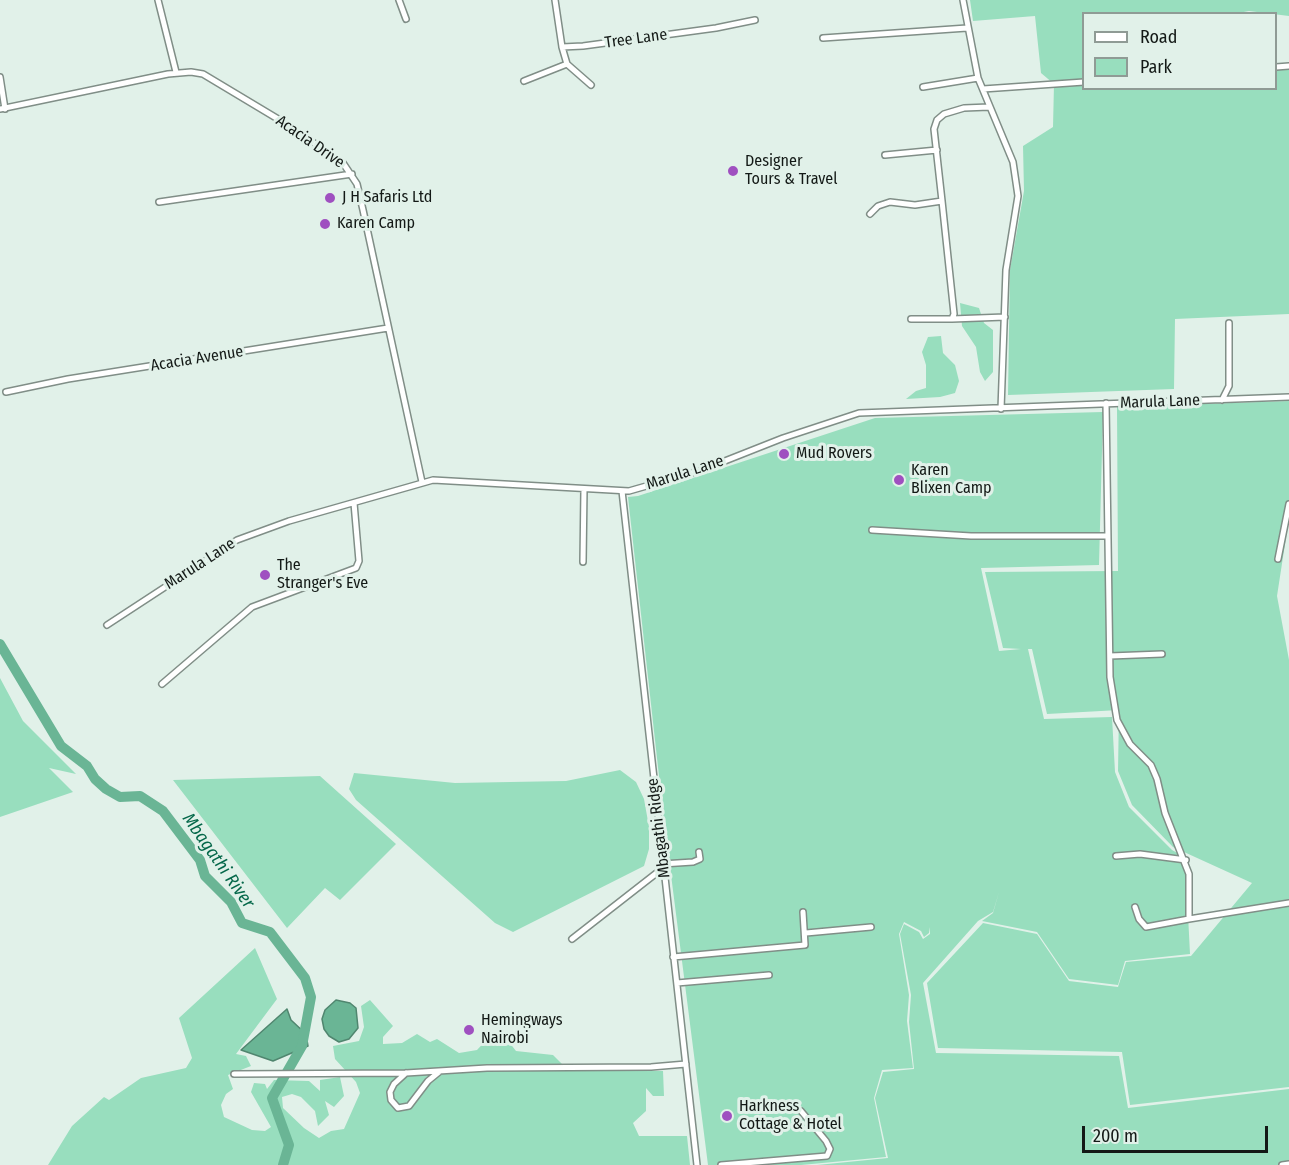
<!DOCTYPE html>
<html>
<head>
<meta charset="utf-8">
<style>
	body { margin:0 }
	#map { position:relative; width:1289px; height:1165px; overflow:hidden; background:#e1f1e9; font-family:"Fira Sans Condensed",sans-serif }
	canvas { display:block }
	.legend { position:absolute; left:1082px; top:12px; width:195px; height:78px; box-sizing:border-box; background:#e1f1e9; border:2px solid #8f9b95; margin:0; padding:8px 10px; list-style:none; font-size:18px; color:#131916 }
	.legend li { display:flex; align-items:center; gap:12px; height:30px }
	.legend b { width:30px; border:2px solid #8f9b95 }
	.scale { position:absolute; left:1082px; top:1126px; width:186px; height:27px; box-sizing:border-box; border:3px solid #131916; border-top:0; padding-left:8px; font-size:18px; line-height:21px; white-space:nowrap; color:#131916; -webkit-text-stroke:4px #e1f1e9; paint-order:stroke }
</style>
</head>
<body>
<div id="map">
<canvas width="1289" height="1165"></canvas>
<ul class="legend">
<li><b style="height:8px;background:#fff"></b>Road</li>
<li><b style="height:16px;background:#98debe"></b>Park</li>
</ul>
<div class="scale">200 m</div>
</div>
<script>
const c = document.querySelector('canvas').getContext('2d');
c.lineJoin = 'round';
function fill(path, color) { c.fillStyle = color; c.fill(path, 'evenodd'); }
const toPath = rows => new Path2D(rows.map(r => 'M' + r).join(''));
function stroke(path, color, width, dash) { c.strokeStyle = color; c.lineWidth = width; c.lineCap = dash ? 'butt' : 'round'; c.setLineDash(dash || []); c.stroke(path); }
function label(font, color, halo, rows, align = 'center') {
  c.font = font + ' "Fira Sans Condensed",sans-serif'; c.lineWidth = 6; c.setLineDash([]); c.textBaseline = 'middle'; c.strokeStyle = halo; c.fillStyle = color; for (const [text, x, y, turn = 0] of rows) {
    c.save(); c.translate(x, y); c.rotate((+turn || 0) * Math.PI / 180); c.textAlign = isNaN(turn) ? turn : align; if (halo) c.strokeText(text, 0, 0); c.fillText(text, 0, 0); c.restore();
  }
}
const green = toPath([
	[970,0,1289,0,1289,16,1249,11,1233,14,1084,14,1084,88,1276,88,1276,64,1289,64,1289,314,1175,319,1174,389,1008,395,1010,270,1024,191,1023,146,1053,127,1054,84,1041,73,1035,16,973,21],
	[960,303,979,308,984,323,993,330,993,372,985,381,980,372,976,347,962,326],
	[941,336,943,353,955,365,959,381,955,393,940,397,906,399,916,391,926,388,926,365,922,352,928,337],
	[1289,401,1289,518,1277,596,1289,660,1289,1087,1130,1105,1122,1052,938,1048,927,983,983,923,1037,934,1069,981,1118,987,1126,962,1191,956,1252,883,1173,847,1132,805,1118,771,1119,710,1047,714,1032,649,1028,649,1044,719,1112,717,1115,772,1129,807,1172,850,1181,855,1186,875,1190,954,1125,961,1118,985,1069,979,1037,932,982,921,993,913,999,892,993,912,978,921,923,983,936,1053,1119,1056,1128,1108,1289,1089,1289,1165,817,1165,888,1158,875,1098,883,1072,914,1069,909,1022,911,995,900,934,904,924,919,932,923,939,930,934,930,927,929,933,924,937,921,931,904,922,899,934,909,995,907,1021,913,1068,882,1070,874,1098,886,1157,801,1165,708,1165,663,812,628,497,638,496,875,418,1103,412,1099,565,981,568,999,651,1021,649,1003,648,985,572,1118,571,1117,407],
	[0,678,23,721,76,774,49,768,73,792,0,817],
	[620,770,636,782,644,799,649,827,649,849,644,866,513,932,495,923,356,800,349,789,354,773,455,783,566,781],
	[320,776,396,844,340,900,325,888,287,928,173,780],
	[255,948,277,999,236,1054,246,1056,251,1066,228,1075,233,1089,226,1094,221,1105,224,1117,252,1130,265,1131,271,1127,251,1092,254,1083,265,1084,267,1089,274,1080,309,1081,320,1091,320,1080,340,1077,344,1096,334,1107,325,1101,329,1115,318,1126,315,1111,301,1097,292,1094,282,1097,283,1108,304,1128,319,1138,331,1131,344,1129,360,1093,356,1082,335,1059,333,1046,359,1041,364,1027,361,1006,370,1000,393,1026,383,1037,383,1044,402,1043,417,1034,430,1042,437,1039,459,1053,477,1050,491,1035,502,1033,516,1051,553,1055,569,1071,663,1071,664,1096,653,1096,646,1088,646,1111,633,1123,639,1136,687,1136,690,1165,48,1165,72,1126,104,1097,109,1100,141,1078,186,1068,192,1058,179,1018]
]);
const water = toPath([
	[336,1000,350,1003,356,1008,358,1028,349,1039,339,1042,329,1036,324,1029,322,1019,325,1010,336,1000],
	[287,1009,291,1020,306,1034,308,1046,273,1061,241,1050,287,1009]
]);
const river = toPath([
	[0,644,61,746,87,766,95,779,106,789,120,797,140,796,163,811,200,860,205,876,231,902,242,923,270,932,305,978,311,997,302,1046,272,1098,289,1145,283,1165]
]);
const street = toPath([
	[158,0,176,72],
	[399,0,406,19],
	[555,0,562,47,583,46,716,28,755,20],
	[963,0,978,78,1013,162,1018,196,1006,270,1001,409],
	[823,38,967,28],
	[562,47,567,64,591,85],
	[1276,67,1289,66],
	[0,77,5,109],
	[524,81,567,64],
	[923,87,978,78],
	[983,89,1084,82],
	[0,109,168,74,191,72,203,74,288,125,343,163,357,184,363,210,422,482],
	[885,155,937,150],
	[159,202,352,174],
	[870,214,878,206,890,202,915,205,942,201,934,129,937,120,944,114,964,108,989,107],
	[911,319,952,319,954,314,942,201],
	[952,319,1005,317],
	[6,392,68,379,388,328],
	[1222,400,1229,386,1229,323],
	[1106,403,1110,677,1117,720,1130,744,1151,765,1157,779,1165,813,1189,874,1189,919,1289,903],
	[622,491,697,1165],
	[872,530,971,536,1107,536],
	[1278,559,1289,504],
	[583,562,584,489],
	[107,625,237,540,289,521,433,480,629,491,702,470,783,438,859,413,1289,397],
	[1110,656,1162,654],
	[162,684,252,607,356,568,359,561,354,503],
	[1116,856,1140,854,1186,860],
	[662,864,693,862,700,859,699,852],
	[1135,907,1139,919,1146,927,1189,919],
	[806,933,871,927],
	[572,939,663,868],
	[673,957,805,945,803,912],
	[677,983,769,975],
	[406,1073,394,1084,390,1092,391,1100,398,1108,409,1106,428,1081,439,1072],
	[234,1074,406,1073,487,1068,651,1067,686,1064],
	[721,1165,827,1156,830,1149,826,1141,801,1111],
	[1282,1165,1289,1164]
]);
const markers = [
	[733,171,6,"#9f50c0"],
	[330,198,6,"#9f50c0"],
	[325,224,6,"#9f50c0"],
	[784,454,6,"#9f50c0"],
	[899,480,6,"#9f50c0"],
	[265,575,6,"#9f50c0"],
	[469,1030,6,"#9f50c0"],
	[727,1116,6,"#9f50c0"]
];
const streetNames = [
	["Tree Lane",636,39,-8],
	["Acacia Drive",310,142,35],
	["Acacia Avenue",197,359,-9],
	["Marula Lane",1160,402,-2],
	["Marula Lane",685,473,-18],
	["Marula Lane",200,564,-33],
	["Mbagathi Ridge",659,828,-97]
];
const poiNames = [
	["Designer",745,162],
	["Tours & Travel",745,180],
	["J H Safaris Ltd",342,198],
	["Karen Camp",337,224],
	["Mud Rovers",796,454],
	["Karen",911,471],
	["Blixen Camp",911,489],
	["The",277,566],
	["Stranger's Eve",277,584],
	["Hemingways",481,1021],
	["Nairobi",481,1039],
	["Harkness",739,1107],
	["Cottage & Hotel",739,1125]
];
const waterNames = [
	["Mbagathi River",218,861,55]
];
fill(green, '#98debe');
fill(water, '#6ab595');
stroke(water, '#50866f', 1.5);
stroke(river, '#6ab595', 10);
stroke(street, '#808e87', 8);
stroke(street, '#fff', 5);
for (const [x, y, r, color] of markers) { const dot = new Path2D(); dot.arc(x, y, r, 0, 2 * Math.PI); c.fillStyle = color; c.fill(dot); stroke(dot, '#e1f1e9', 2); }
label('16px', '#131916', '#e1f1e9', streetNames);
label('16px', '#131916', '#e1f1e9', poiNames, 'left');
label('italic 18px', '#05684a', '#e1f1e9', waterNames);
</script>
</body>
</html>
